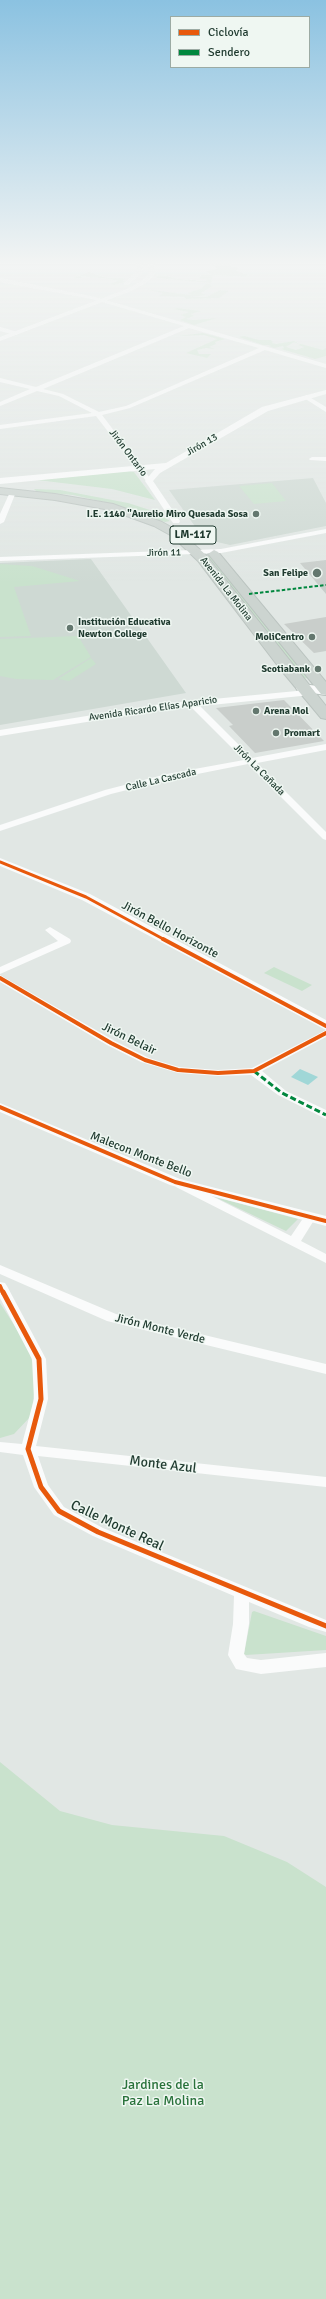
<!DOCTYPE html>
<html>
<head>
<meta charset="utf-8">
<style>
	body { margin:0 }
	#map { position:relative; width:326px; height:2299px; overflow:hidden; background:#e1e7e4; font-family:Signika,sans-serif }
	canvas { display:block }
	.legend { position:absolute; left:170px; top:16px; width:140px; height:52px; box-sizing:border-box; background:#eff7f2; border:1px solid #9caba4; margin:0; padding:5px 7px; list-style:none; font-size:12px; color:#1f3a2f }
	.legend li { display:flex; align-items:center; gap:8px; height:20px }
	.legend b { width:20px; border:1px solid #9caba4 }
</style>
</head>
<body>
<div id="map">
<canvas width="326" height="2299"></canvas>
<ul class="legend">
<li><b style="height:5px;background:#e8590c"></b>Ciclovía</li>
<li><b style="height:5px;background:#00873e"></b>Sendero</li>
</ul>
</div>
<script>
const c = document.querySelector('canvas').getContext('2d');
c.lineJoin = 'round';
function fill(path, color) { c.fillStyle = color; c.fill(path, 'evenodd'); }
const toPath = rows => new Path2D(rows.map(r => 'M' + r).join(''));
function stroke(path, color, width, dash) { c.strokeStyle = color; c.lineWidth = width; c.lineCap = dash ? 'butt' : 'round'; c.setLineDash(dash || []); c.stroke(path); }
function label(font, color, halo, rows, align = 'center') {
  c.font = font + ' Signika,sans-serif'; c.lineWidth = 3; c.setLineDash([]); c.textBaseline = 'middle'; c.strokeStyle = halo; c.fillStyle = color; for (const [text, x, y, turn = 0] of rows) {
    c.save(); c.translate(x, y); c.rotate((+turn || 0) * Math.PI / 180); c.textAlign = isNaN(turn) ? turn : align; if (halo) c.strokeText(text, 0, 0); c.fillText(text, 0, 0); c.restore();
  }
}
const built = toPath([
	[313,478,326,503,326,526,230,545,204,539,169,490],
	[91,559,186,693,0,725,0,563]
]);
const green = toPath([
	[207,262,230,263,231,267,238,267,236,271,249,275,246,276,247,277,213,275,211,283,156,278,158,275,167,276,178,279,206,281,207,279,199,279,201,275,211,275,206,271,218,269],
	[89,272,107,278,122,278,125,279,123,280,125,282,115,285,109,284,118,281,109,279,81,276,82,278,71,279],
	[207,283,213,286,201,293,207,295,189,297,206,297,220,290,229,291,219,298,186,299,184,297,159,296,163,293,144,289,191,295,188,293,202,288],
	[177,308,201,311,191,314,194,316,186,319,193,320,217,318,194,325,180,320,186,317,180,315,189,312,173,309],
	[203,333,225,339,215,342,216,344,209,347,215,349,206,348,197,350,199,354,211,354,207,358,186,353,217,339,204,335,178,336],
	[244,336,259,340,271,340,273,342,272,343,276,344,294,341,299,344,294,342,286,347,296,350,304,347,298,345,301,344,323,350,326,348,326,356,315,359,281,349,284,348,283,346,274,348,269,346,271,345,263,345,239,337],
	[129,471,134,472,155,500,112,489,37,480],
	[272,483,286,501,254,504,239,486],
	[34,489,60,490,128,503,153,511,170,521,165,522,104,502,73,495,37,492],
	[207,556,211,556,308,678,302,679],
	[0,564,32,566,80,581,14,587,31,636,0,637],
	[78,636,91,657,53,680,16,679,0,676,0,639],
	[91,658,96,664,69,681,58,679],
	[274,967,312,985,302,991,264,973],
	[215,1197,298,1219,286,1231],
	[0,1303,27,1345,34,1367,34,1394,31,1416,14,1434,0,1438],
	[254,1611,326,1636,326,1650,246,1655,244,1654,252,1612],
	[0,1762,60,1811,112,1825,224,1836,287,1862,326,1887,326,2299,0,2299]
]);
const water = toPath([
	[300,1069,318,1077,308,1085,291,1077]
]);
const building = toPath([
	[326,560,326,594,300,563],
	[326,617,326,651,314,653,284,624],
	[284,700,324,741,255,753,229,726,233,725,216,708]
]);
const minor = toPath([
	[0,278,95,297,326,364,326,368,265,350,130,408,102,415,152,481,147,482,96,416,0,429,0,425,92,413,59,396,37,391,0,406,0,402,30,389,0,382,0,378,36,387,184,326,92,299,0,282,0,278],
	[189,328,259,348,126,406,99,412,63,394,43,389,189,328],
	[0,327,18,332,19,333,16,335,0,331,0,327],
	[306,395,326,407,326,412,304,398,306,395],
	[312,457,326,457,326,461,310,460,309,459,312,457],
	[13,490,16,492,4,522,0,524,0,514,10,492,13,490],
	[326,529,326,533,221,553,0,561,0,557,221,549,326,529],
	[192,700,195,701,252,758,326,744,326,750,257,763,326,832,326,840,323,839,248,764,167,780,111,794,0,831,0,825,105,790,167,774,244,760,189,705,188,703,192,700],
	[50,927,70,939,71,941,70,943,0,974,0,967,58,941,45,930,50,927],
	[0,975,115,1041,149,1058,179,1067,218,1070,252,1068,326,1030,326,1037,262,1071,286,1091,326,1110,326,1119,278,1095,251,1075,218,1076,178,1073,141,1062,107,1045,0,982,0,975],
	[180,1180,291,1236,306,1214,314,1214,316,1217,301,1241,326,1254,326,1263,176,1187,174,1184,180,1180],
	[0,1265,116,1314,326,1364,326,1374,107,1321,0,1274,0,1265],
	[0,1282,5,1283,7,1286,46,1359,48,1399,36,1446,326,1477,326,1487,38,1456,48,1485,64,1507,103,1528,326,1620,326,1632,309,1627,249,1602,249,1624,244,1654,247,1658,261,1660,326,1653,326,1667,261,1674,236,1669,228,1655,233,1624,234,1596,93,1536,54,1515,34,1487,23,1455,0,1452,0,1442,22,1444,34,1399,32,1359,0,1298,0,1282]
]);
const tertiary = toPath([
	[137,262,143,262,142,273,128,285,124,285,124,283,136,272,137,262],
	[149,262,155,262,154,275,146,283,131,291,0,341,0,337,127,289,142,281,148,274,149,262],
	[326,390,326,394,268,411,160,473,153,481,180,521,179,523,173,523,145,481,155,469,0,484,0,478,166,463,262,407,326,390],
	[307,690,312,693,311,695,161,710,0,736,0,730,161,704,307,690],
	[0,858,90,894,326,1020,326,1030,82,900,0,866,0,858],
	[0,1103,180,1179,326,1216,326,1226,170,1185,0,1112,0,1103]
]);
const secondary = toPath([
	[302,684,326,687,326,695,298,691,296,688,302,684]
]);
const primary = toPath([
	[0,488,55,494,113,504,162,522,180,532,206,555,326,706,326,719,321,718,281,670,198,561,172,536,154,526,110,510,55,500,0,494,0,488],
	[214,550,218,552,326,682,326,695,321,694,210,556,208,554,214,550]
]);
const quietFar1 = toPath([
	[249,594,326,585]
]);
const quiet = toPath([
	[254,1071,282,1093,326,1115]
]);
const cyclewayFar2 = toPath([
	[0,862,86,897,165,940]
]);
const cyclewayFar1 = toPath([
	[163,939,326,1026],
	[0,978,111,1043,145,1060,178,1070,218,1073,254,1071,326,1033],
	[0,1107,175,1182,326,1221],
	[0,1286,3,1293]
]);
const cycleway = toPath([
	[3,1292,39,1359,41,1399,28,1449,41,1487,59,1511,98,1532,326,1626]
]);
const markers = [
	[256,514,4,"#63776e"],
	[317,573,5,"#63776e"],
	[70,628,4,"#63776e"],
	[312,637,4,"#63776e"],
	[318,669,4,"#63776e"],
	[256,711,4,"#63776e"],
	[276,733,4,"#63776e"]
];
const farStreetnames = [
	["Jirón 13",202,445,-30],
	["Jirón Ontario",128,453,53],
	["Jirón 11",164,553,-1],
	["Avenida La Molina",226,589,52],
	["Avenida Ricardo Elías Aparicio",153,709,-8],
	["Jirón La Cañada",259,770,45],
	["Calle La Cascada",161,780,-13]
];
const farPoinames = [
	["I.E. 1140 \"Aurelio Miro Quesada Sosa",248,514],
	["San Felipe",308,573],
	["Institución Educativa",78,622,"left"],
	["Newton College",78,634,"left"],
	["MoliCentro",304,637],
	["Scotiabank",310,669],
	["Arena Mol",264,711,"left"],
	["Promart",284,733,"left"]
];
const shields = [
	[193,535,46]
];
const shieldNames = [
	["LM-117",193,535]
];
const streetNames = [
	["Jirón Bello Horizonte",170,930,28],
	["Jirón Belair",129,1039,26],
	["Malecon Monte Bello",141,1155,21],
	["Jirón Monte Verde",160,1329,14]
];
const nearStreetnames = [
	["Monte Azul",163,1465,7],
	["Calle Monte Real",117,1526,25]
];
const nearParknames = [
	["Jardines de la",163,2085],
	["Paz La Molina",163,2101]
];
fill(built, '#ced9d3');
fill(green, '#c9e2cd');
fill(water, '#a0d7d7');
fill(building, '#c9cecb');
stroke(secondary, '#bac4bf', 2);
stroke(primary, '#bbc4c0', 2);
fill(minor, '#fafbfb');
fill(tertiary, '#fafbfb');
fill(secondary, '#fafbfb');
fill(primary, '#ccd4d0');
stroke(quietFar1, '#00873e', 2, [3.5, 2]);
stroke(quiet, '#00873e', 3, [6, 3]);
stroke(cyclewayFar2, '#e8590c', 3);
stroke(cyclewayFar1, '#e8590c', 4);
stroke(cycleway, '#e8590c', 5);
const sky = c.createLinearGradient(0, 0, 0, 584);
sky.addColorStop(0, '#8bc2e1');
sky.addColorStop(0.45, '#f2f4f3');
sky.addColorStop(1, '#f2f4f300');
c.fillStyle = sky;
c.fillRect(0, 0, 326, 584);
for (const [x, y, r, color] of markers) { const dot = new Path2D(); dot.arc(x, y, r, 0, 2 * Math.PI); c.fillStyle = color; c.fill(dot); stroke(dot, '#eff7f2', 1.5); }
label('10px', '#1f3a2f', '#eff7f2', farStreetnames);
label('bold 10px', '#1f3a2f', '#eff7f2', farPoinames, 'right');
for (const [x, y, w] of shields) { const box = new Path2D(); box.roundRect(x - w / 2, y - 9, w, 18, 3); c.fillStyle = '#eff7f2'; c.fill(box); stroke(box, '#1f3a2f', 1); }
label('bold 11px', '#1f3a2f', null, shieldNames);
label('12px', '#1f3a2f', '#eff7f2', streetNames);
label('14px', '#1f3a2f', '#eff7f2', nearStreetnames);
label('14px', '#29723b', '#eff7f2', nearParknames);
</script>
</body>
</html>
